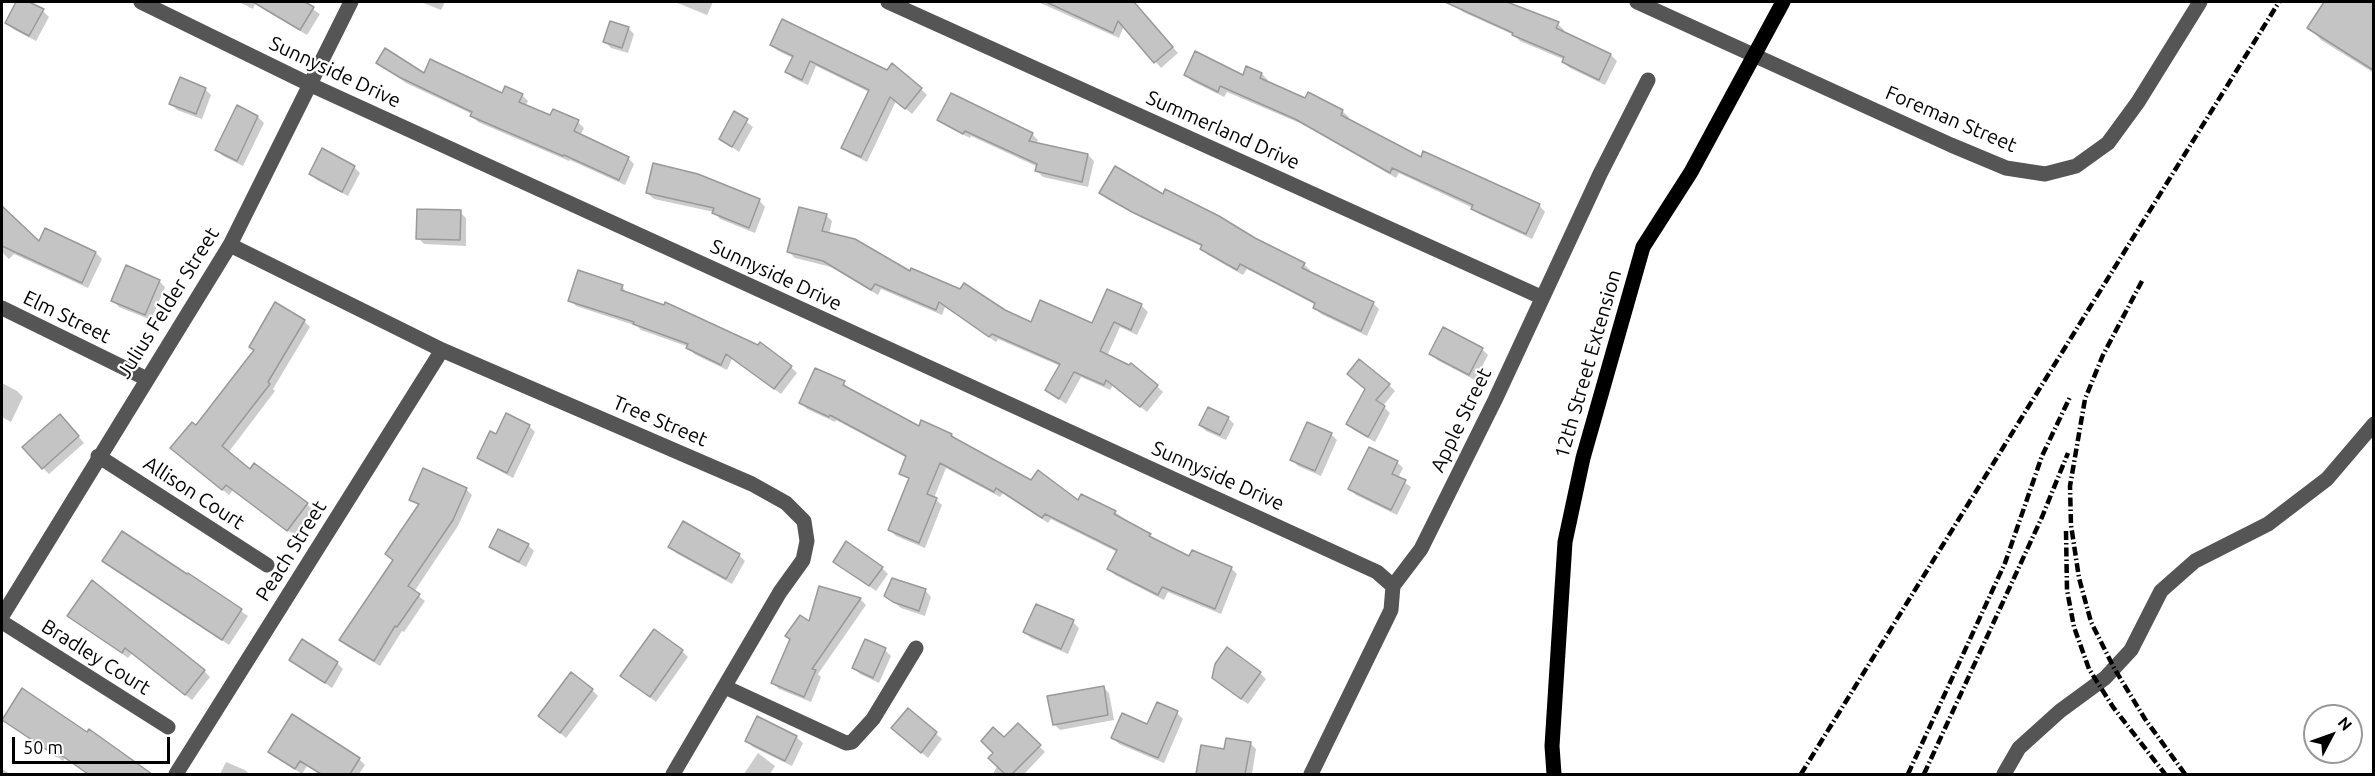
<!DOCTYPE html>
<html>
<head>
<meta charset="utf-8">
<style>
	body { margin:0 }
	#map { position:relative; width:2375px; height:776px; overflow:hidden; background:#fff; font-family:Ubuntu,sans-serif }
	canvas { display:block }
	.frame { position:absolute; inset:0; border:3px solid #000; pointer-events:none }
	.north { position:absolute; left:2303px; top:704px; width:60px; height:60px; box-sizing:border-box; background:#fff; border:2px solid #999; border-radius:50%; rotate:49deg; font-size:16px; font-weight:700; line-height:24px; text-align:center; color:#000 }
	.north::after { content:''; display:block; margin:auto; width:21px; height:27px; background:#000; clip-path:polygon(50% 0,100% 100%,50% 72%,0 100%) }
	.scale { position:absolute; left:12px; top:737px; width:158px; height:27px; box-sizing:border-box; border:3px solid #000; border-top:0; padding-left:8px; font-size:18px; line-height:21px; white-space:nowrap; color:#000; -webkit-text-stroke:4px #fff; paint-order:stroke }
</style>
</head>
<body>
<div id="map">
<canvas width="2375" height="776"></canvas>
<div class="frame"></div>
<div class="north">N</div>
<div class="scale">50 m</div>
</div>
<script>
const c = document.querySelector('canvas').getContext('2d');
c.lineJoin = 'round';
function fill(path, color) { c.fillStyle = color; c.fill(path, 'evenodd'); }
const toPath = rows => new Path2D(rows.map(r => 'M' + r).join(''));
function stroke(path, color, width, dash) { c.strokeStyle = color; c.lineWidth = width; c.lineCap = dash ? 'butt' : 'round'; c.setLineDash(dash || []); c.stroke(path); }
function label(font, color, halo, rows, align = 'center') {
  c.font = font + ' Ubuntu,sans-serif'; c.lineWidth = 4.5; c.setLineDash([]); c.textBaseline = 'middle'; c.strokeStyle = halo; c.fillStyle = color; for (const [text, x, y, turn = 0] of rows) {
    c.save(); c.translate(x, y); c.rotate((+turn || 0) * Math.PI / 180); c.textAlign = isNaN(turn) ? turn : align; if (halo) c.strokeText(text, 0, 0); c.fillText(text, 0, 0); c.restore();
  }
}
const shadow = toPath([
	[18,2,26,2,43,11,49,17,36,41,13,29,7,23],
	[239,2,302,2,320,14,307,35,255,4,253,9],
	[421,2,445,2,441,10],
	[675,2,713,2,707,15],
	[1038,2,1132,2,1178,53,1161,68,1124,26,1119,38],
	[1459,2,1508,2,1558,24,1564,30,1563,33,1611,55,1617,61,1605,85,1570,68,1564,62,1565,60,1520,41,1514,35,1463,12,1457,6],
	[2325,2,2374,2,2374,73,2321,40,2309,27],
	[628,28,634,34,628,53,611,48,605,42],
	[772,45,921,89,927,95,912,114,896,101,867,162,849,153,843,147,869,92,816,66,808,85,793,78,787,72,793,58,778,51],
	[378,63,502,95,522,95,528,101,525,107,551,117,578,122,584,128,580,136,628,158,634,164,625,185,570,160,569,161,478,122,472,116,472,114,406,83],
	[1262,74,1268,80,1266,83,1306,100,1342,111,1349,117,1347,120,1421,159,1539,205,1545,212,1532,239,1479,214,1473,208,1399,173,1396,178,1302,124,1227,92,1224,97,1192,81,1186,75,1243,77],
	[205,89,211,95,202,119,177,110,171,104],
	[237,107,258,117,264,123,243,166,223,156,217,150],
	[735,113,753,127,739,152,721,139],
	[939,119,1032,134,1038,140,1036,144,1088,155,1094,161,1088,187,1043,177,1037,171,1038,167,971,136,970,138,945,125],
	[354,167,360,173,348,196,317,180,311,174],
	[647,193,759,200,765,207,755,233,720,219,714,212,654,199],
	[1101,193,1164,196,1304,264,1310,270,1309,272,1373,303,1379,309,1367,336,1321,314,1315,308,1316,305,1247,269,1243,275,1208,255,1203,247,1140,217,1107,199],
	[2,208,40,243,96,253,102,259,88,288,14,254,9,259,2,252],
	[460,212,466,218,466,246,424,244,418,238],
	[826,215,832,221,829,234,910,273,1031,324,1093,325,1108,291,1142,306,1148,312,1137,335,1120,327,1107,356,1157,386,1163,392,1147,412,1113,385,1110,390,1081,377,1066,404,1046,390,1060,366,998,339,996,342,945,307,942,315,881,289,878,295,831,267,795,258,789,252],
	[159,281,165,287,151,320,119,307,113,300],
	[622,286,627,294,791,367,797,373,781,394,732,359,727,370,694,354,689,347,641,330,637,326,576,306,570,300],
	[304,321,310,327,273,389,275,391,228,453,250,471,307,504,313,510,294,535,233,490,229,495,178,454,197,427],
	[1482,349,1488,355,1475,380,1437,360,1431,353],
	[2,383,17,391,23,397,11,422,2,417],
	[844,383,849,390,920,428,952,435,958,441,1032,482,1079,503,1115,512,1157,542,1190,559,1231,568,1237,574,1221,614,1168,592,1164,600,1115,575,1109,569,1117,552,1051,519,1048,523,1003,493,1000,497,946,468,934,498,942,505,925,548,896,536,890,530,910,480,901,473,907,458,836,420,835,422,807,409,801,403],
	[1389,385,1395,391,1383,406,1390,413,1375,442,1354,430,1348,424],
	[1228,418,1234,424,1226,440,1206,431,1200,425],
	[66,422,84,443,49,474,43,468],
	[529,426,535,432,513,478,485,463,479,457],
	[1331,434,1337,440,1321,476,1298,466,1292,460],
	[1397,462,1403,468,1398,478,1411,487,1397,515,1356,495,1350,489],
	[466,489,472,495,458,526,414,592,425,601,404,632,402,631,380,666,347,646,341,640,394,561,387,554,420,507,411,499],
	[528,545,534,551,526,567,497,552,491,546],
	[670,547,739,555,745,561,732,584,676,553],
	[104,561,188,575,248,616,229,645],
	[835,562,882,568,888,574,876,591],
	[820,587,860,599,866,605,818,674,821,677,811,702,779,689,773,683,810,624],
	[925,590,931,597,925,616,901,608,886,596],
	[69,616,204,671,210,677,192,700,132,653,128,658],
	[1073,622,1079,628,1068,654,1031,638,1025,632],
	[885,650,891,656,879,683,860,674,854,668],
	[682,651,688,657,656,702,622,676],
	[291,660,337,663,343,669,332,688],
	[1260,673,1266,679,1248,704,1220,684],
	[1103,687,1109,693,1114,720,1060,730,1054,724],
	[592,690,598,696,566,738,540,716],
	[908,710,942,739,928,758,899,734],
	[1177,713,1183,719,1164,763,1119,744,1113,738,1148,726],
	[293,716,359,759,365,765,359,774,320,774,307,766,302,774,276,757,270,751],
	[758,718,796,737,803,743,792,766,753,747,747,741],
	[3,719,142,769,148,774,88,774,65,758,63,761],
	[1018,725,1045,752,1024,774,993,774],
	[1250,743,1256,749,1252,774,1198,774,1202,747,1225,751],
	[758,753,775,766,770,774,744,774],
	[226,762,245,770,249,774,220,774],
	[2,769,10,774,2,774]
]);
const building = toPath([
	[16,2,29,2,44,9,29,36,5,23,16,2],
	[253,2,305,2,314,7,300,30,253,2],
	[1046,2,1134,2,1173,47,1154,63,1118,21,1113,33,1046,2],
	[1445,2,1507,2,1559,22,1556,28,1611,54,1599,80,1562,62,1564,57,1512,35,1513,33,1445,2],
	[2324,2,2373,2,2373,70,2307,28,2324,2],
	[782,19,887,70,892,63,922,88,905,109,890,97,861,157,841,148,869,90,810,61,802,80,785,72,793,56,770,45,782,19],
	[610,21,629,27,622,48,603,42,610,21],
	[385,48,424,73,430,59,502,93,505,86,523,94,519,102,550,115,553,109,579,120,574,131,629,157,619,180,564,155,563,156,470,116,472,112,399,77,376,63,385,48],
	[1195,51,1243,75,1246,66,1262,73,1260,78,1305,98,1308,92,1343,110,1341,115,1421,157,1423,151,1540,204,1526,234,1471,209,1473,205,1392,168,1390,173,1295,119,1220,86,1218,92,1184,75,1195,51],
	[180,77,206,88,196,114,169,104,180,77],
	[951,93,1033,133,1029,141,1088,154,1082,182,1035,171,1037,164,965,131,963,134,937,120,951,93],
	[237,105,258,116,237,161,215,150,237,105],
	[734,111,748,119,732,147,719,139,734,111],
	[322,148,355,166,342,192,309,174,322,148],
	[653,163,698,174,760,199,749,228,712,213,714,208,646,193,653,163],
	[1115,166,1163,194,1165,189,1219,216,1255,238,1305,263,1302,268,1374,302,1361,331,1313,308,1315,303,1240,264,1237,270,1200,249,1202,245,1132,212,1099,193,1115,166],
	[2,206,39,241,45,228,96,252,82,283,2,246,2,206],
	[799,207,827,214,822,231,855,239,910,271,911,268,960,289,964,283,1005,310,1031,322,1040,300,1092,323,1107,289,1142,304,1131,330,1114,322,1100,351,1129,365,1131,363,1158,385,1140,407,1106,380,1104,385,1074,372,1059,399,1045,390,1060,364,992,334,989,337,939,302,936,310,875,284,871,290,823,261,787,252,799,207],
	[417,209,461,210,460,240,416,239,417,209],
	[126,265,160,280,145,315,111,301,126,265],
	[578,270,623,285,621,290,664,305,665,302,758,345,760,342,792,366,774,389,726,354,721,365,686,348,688,344,633,324,634,322,568,301,578,270],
	[275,302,305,320,268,382,270,384,222,446,250,469,254,463,308,503,287,531,226,485,222,490,170,448,192,422,196,425,254,350,249,347,275,302],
	[1443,327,1483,348,1469,375,1429,354,1443,327],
	[1359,359,1390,384,1376,400,1385,406,1368,437,1346,424,1365,389,1347,374,1359,359],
	[815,368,845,381,843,385,919,426,921,420,952,434,951,436,1031,480,1038,470,1078,500,1081,494,1116,511,1114,514,1151,534,1149,536,1189,556,1192,550,1232,567,1215,609,1162,587,1158,595,1107,569,1117,550,1045,514,1042,518,996,488,994,492,940,463,927,494,937,498,919,543,888,530,909,478,899,474,906,456,830,415,829,417,799,403,815,368],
	[1208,407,1229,417,1220,435,1199,425,1208,407],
	[506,413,530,425,507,473,477,458,490,431,496,434,506,413],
	[60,414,79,436,42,469,22,447,60,414],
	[1307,422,1332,433,1315,471,1290,460,1307,422],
	[1369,447,1398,461,1392,474,1406,480,1391,510,1348,489,1369,447],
	[423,468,467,488,453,520,408,586,420,594,397,627,395,626,374,661,339,640,393,560,385,554,419,504,409,500,423,468],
	[683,521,740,554,726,579,668,547,683,521],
	[498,529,529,544,519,562,489,547,498,529],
	[122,531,187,574,188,573,242,609,222,640,102,561,122,531],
	[846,541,883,567,869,586,833,562,846,541],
	[892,578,926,589,919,611,893,602,884,596,892,578],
	[92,580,205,670,185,695,125,648,122,653,67,616,92,580],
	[819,586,861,598,812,669,816,670,804,697,771,683,790,639,785,636,800,615,809,621,819,586],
	[1036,604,1074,620,1061,649,1023,632,1036,604],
	[654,629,683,650,650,697,620,676,654,629],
	[302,639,338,662,325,683,289,660,302,639],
	[865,639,886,648,873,678,852,668,865,639],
	[1227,647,1261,672,1241,699,1212,678,1215,664,1227,647],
	[571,672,593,689,560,733,538,716,571,672],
	[1104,686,1108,715,1053,725,1047,696,1104,686],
	[22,688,87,732,89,729,152,774,88,774,58,753,56,756,2,720,22,688],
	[1157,702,1178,711,1158,758,1111,738,1122,713,1147,724,1157,702],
	[908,708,937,732,921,753,891,728,908,708],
	[292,714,360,758,350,774,321,774,300,761,295,769,268,752,292,714],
	[757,716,797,736,785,761,745,741,757,716],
	[1018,723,1041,745,1012,774,1005,774,988,758,993,753,981,741,993,727,1004,737,1018,723],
	[1226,738,1251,742,1245,774,1196,774,1201,745,1224,749,1226,738]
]);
const minor = toPath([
	[141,2,311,85,1377,572,1393,586],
	[888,2,1541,297],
	[1637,2,1951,145,2006,168,2045,174,2076,166,2108,143,2138,102,2200,2],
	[230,245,442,350,752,484,786,503,804,521,807,541,803,560,780,592,673,774],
	[2,308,147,379],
	[98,456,267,565],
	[2,616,230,245,351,2],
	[2,622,168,727],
	[725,687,846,743,852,742,873,719,916,648],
	[176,774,442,350],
	[1311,774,1391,610,1393,586,1421,549,1495,400,1600,174,1648,80],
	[2004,774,2019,748,2060,711,2105,678,2131,650,2161,591,2195,561,2268,524,2327,479,2374,424]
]);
const major = toPath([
	[1554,774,1552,746,1565,542,1583,458,1643,247,1691,172,1783,2]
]);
const rail = toPath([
	[2142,281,2103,355,2085,399,2070,486,2071,525,2079,578,2091,622,2114,668,2145,719,2185,774],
	[2066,531,2067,590,2074,627,2089,669,2113,707,2165,774],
	[1801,774,2279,2],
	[1908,774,2005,563,2042,456,2070,397],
	[1924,774,2042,517,2068,453]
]);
const streetNames = [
	["Sunnyside Drive",335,72,25],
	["Foreman Street",1951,119,23],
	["Summerland Drive",1223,130,24],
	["Sunnyside Drive",776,275,25],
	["Julius Felder Street",168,303,-58],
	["Elm Street",67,317,26],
	["12th Street Extension",1588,364,-74],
	["Apple Street",1461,420,-64],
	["Tree Street",660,421,23],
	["Sunnyside Drive",1218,476,24],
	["Allison Court",194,493,33],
	["Peach Street",291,551,-58],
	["Bradley Court",96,657,32]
];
fill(shadow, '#0003');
fill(building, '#c4c4c4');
stroke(building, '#999', 1.5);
stroke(minor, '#555', 15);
stroke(major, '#000', 15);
stroke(rail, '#000', 4.5, [9, 3, 1.5, 3]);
label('20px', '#000', '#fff', streetNames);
</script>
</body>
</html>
